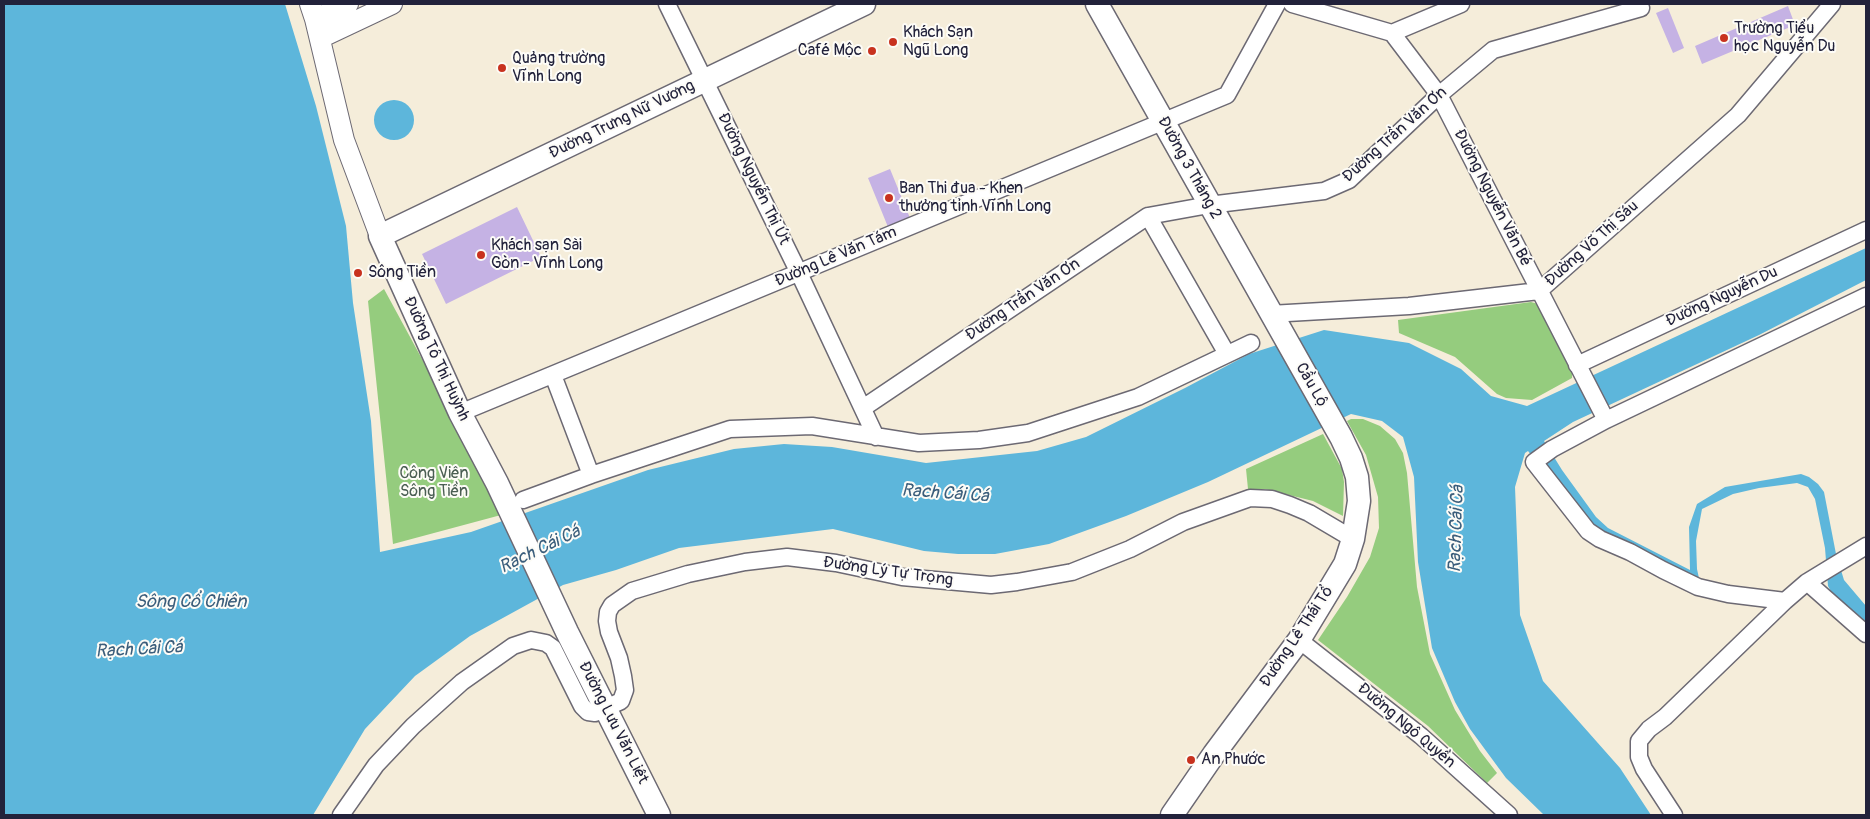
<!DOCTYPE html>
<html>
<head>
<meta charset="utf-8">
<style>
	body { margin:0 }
	#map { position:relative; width:1870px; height:819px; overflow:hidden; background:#f5edda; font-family:Pangolin,sans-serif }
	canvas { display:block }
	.frame { position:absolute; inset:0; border:5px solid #22223b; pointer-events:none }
</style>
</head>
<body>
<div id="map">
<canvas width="1870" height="819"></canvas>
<div class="frame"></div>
</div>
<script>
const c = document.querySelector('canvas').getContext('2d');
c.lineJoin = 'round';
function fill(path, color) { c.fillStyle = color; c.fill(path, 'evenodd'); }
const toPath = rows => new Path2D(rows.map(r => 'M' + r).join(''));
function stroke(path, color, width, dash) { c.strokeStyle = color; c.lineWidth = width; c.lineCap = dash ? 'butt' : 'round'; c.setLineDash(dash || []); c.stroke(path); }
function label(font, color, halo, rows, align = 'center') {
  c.font = font + ' Pangolin,sans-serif'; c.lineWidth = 4; c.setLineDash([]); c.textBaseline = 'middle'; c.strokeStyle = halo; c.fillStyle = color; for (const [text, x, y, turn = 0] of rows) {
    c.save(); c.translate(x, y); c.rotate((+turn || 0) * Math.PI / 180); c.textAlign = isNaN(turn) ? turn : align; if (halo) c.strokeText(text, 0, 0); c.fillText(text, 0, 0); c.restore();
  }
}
const green = toPath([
	[384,289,441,394,501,515,393,544,368,301],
	[1531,302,1538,304,1572,368,1572,378,1532,400,1506,398,1497,394,1455,357,1399,333,1398,320],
	[1351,419,1363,419,1380,426,1395,439,1403,453,1407,473,1417,587,1430,654,1455,710,1480,751,1497,773,1487,783,1428,726,1318,640,1347,597,1370,557,1379,528,1378,497,1366,455,1347,421],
	[1323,434,1342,469,1344,482,1343,516,1313,501,1265,489,1248,489,1246,469]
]);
const water = toPath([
	[4,4,285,4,316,106,346,226,353,303,371,421,380,552,471,532,648,470,734,449,784,444,832,447,926,463,1037,451,1086,437,1185,388,1249,354,1324,330,1409,343,1461,369,1491,396,1527,406,1866,248,1866,280,1759,335,1573,422,1544,441,1562,470,1596,517,1608,528,1690,570,1689,527,1697,504,1725,487,1801,474,1809,477,1818,484,1824,492,1836,554,1844,580,1866,606,1866,631,1838,604,1828,586,1825,548,1815,499,1808,487,1797,483,1759,488,1733,494,1702,509,1696,541,1697,569,1700,583,1593,533,1528,451,1525,453,1515,487,1520,615,1543,681,1620,768,1651,815,1544,815,1506,778,1470,729,1455,702,1432,648,1418,562,1414,477,1403,437,1382,421,1351,414,1208,482,1126,516,1049,544,995,554,958,554,924,551,833,529,679,548,616,570,563,585,470,636,415,676,365,729,313,815,4,815],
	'374 120a20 20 0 1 1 40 0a20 20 0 1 1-40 0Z'
]);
const building = toPath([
	[1788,6,1795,25,1702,64,1695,46],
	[1668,8,1684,48,1673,53,1656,13],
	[890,169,910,218,888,227,868,178],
	[517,207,541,257,446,304,422,254]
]);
const minor = toPath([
	[667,4,799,273,876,437],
	[1292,4,1392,33,1461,4],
	[1392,33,1439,95,1606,420],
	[1148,216,1227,354],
	[1866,296,1606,420,1552,449,1534,462,1588,531,1600,539,1630,552,1663,570,1698,587,1728,594,1785,601,1807,582,1866,546],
	[1270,314,1409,306,1539,291,1738,115,1832,4],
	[1577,365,1866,230],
	[553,375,591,475],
	[863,408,1148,216,1209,205,1324,191,1349,180,1439,95,1493,50,1641,8],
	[460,413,1227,95,1277,4],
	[523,500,591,475,730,429,812,426,919,443,979,440,1028,433,1138,397,1251,343],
	[1807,582,1866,634],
	[1299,640,1421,736,1509,815],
	[341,815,376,765,413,726,462,682,513,646,531,640,546,643,553,648,582,706,588,712,595,713,621,701,625,690,623,676,619,658,609,632,607,621,608,612,612,605,632,591,688,574,745,562,787,557,836,563,902,577,991,585,1017,582,1072,572,1130,549,1183,522,1250,498,1272,499,1290,505,1309,513,1353,539],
	[1674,815,1644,769,1639,757,1639,741,1649,729,1665,717,1785,601]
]);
const tertiary = toPath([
	[310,4,315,19,344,140,380,236],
	[315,19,348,4],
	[320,38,392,4]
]);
const secondary = toPath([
	[1097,4,1341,437,1351,458,1357,477,1359,501,1353,539,1345,564,1299,640,1214,754,1172,815],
	[659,815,567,632,497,483,460,413,380,236,864,4]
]);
const markers = [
	[1724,38,5,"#c8321e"],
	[893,42,5,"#c8321e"],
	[872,51,5,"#c8321e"],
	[502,68,5,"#c8321e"],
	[889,198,5,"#c8321e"],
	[481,255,5,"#c8321e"],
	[358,273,5,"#c8321e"],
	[1191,760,5,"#c8321e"]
];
const poiNames = [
	["Trường Tiểu",1734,29],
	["học Nguyễn Du",1734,47],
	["Khách Sạn",903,33],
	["Ngũ Long",903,51],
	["Café Mộc",862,51,"right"],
	["Quảng trường",512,59],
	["Vĩnh Long",512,77],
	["Ban Thi đua - Khen",899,189],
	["thưởng tỉnh Vĩnh Long",899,207],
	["Khách sạn Sài",491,246],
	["Gòn - Vĩnh Long",491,264],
	["Sông Tiền",368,273],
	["An Phước",1201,760]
];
const streetNames = [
	["Đường Trưng Nữ Vương",622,120,-26],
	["Đường Trần Văn Ơn",1395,135,-42],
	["Đường 3 Tháng 2",1189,168,61],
	["Đường Nguyễn Thị Út",753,179,64],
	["Đường Nguyễn Văn Bé",1492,198,63],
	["Đường Võ Thị Sáu",1592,244,-42],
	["Đường Lê Văn Tám",836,257,-23],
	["Đường Nguyễn Du",1722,297,-25],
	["Đường Trần Văn Ơn",1023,300,-34],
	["Đường Tô Thị Huỳnh",436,359,65],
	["Cầu Lộ",1311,385,60],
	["Đường Lý Tự Trọng",888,572,8],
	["Đường Lê Thái Tổ",1297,637,-56],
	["Đường Lưu Văn Liệt",613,723,63],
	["Đường Ngô Quyền",1406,726,40]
];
const parkNames = [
	["Công Viên",434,474],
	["Sông Tiền",434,492]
];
const waterNames = [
	["Rạch Cái Cá",945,494,4],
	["Rạch Cái Cá",1457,529,-88],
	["Rạch Cái Cá",540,550,-26],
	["Sông Cổ Chiên",191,602],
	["Rạch Cái Cá",139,650,-3]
];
fill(green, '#95cc7e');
fill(water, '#5db6db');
fill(building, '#c5b2e4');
stroke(minor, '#6c6973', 19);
stroke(tertiary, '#6c6973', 22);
stroke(secondary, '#6c6973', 25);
stroke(minor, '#fff', 16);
stroke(tertiary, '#fff', 20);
stroke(secondary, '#fff', 22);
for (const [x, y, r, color] of markers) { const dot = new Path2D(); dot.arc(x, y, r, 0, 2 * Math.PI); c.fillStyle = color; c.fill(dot); stroke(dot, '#fdfcf7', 2); }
label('16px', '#22223b', '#fdfcf7', poiNames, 'left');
label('16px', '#22223b', '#fdfcf7', streetNames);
label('16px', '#4a5e52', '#fdfcf7', parkNames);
label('italic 18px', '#3a5d7b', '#fdfcf7', waterNames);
</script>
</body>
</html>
